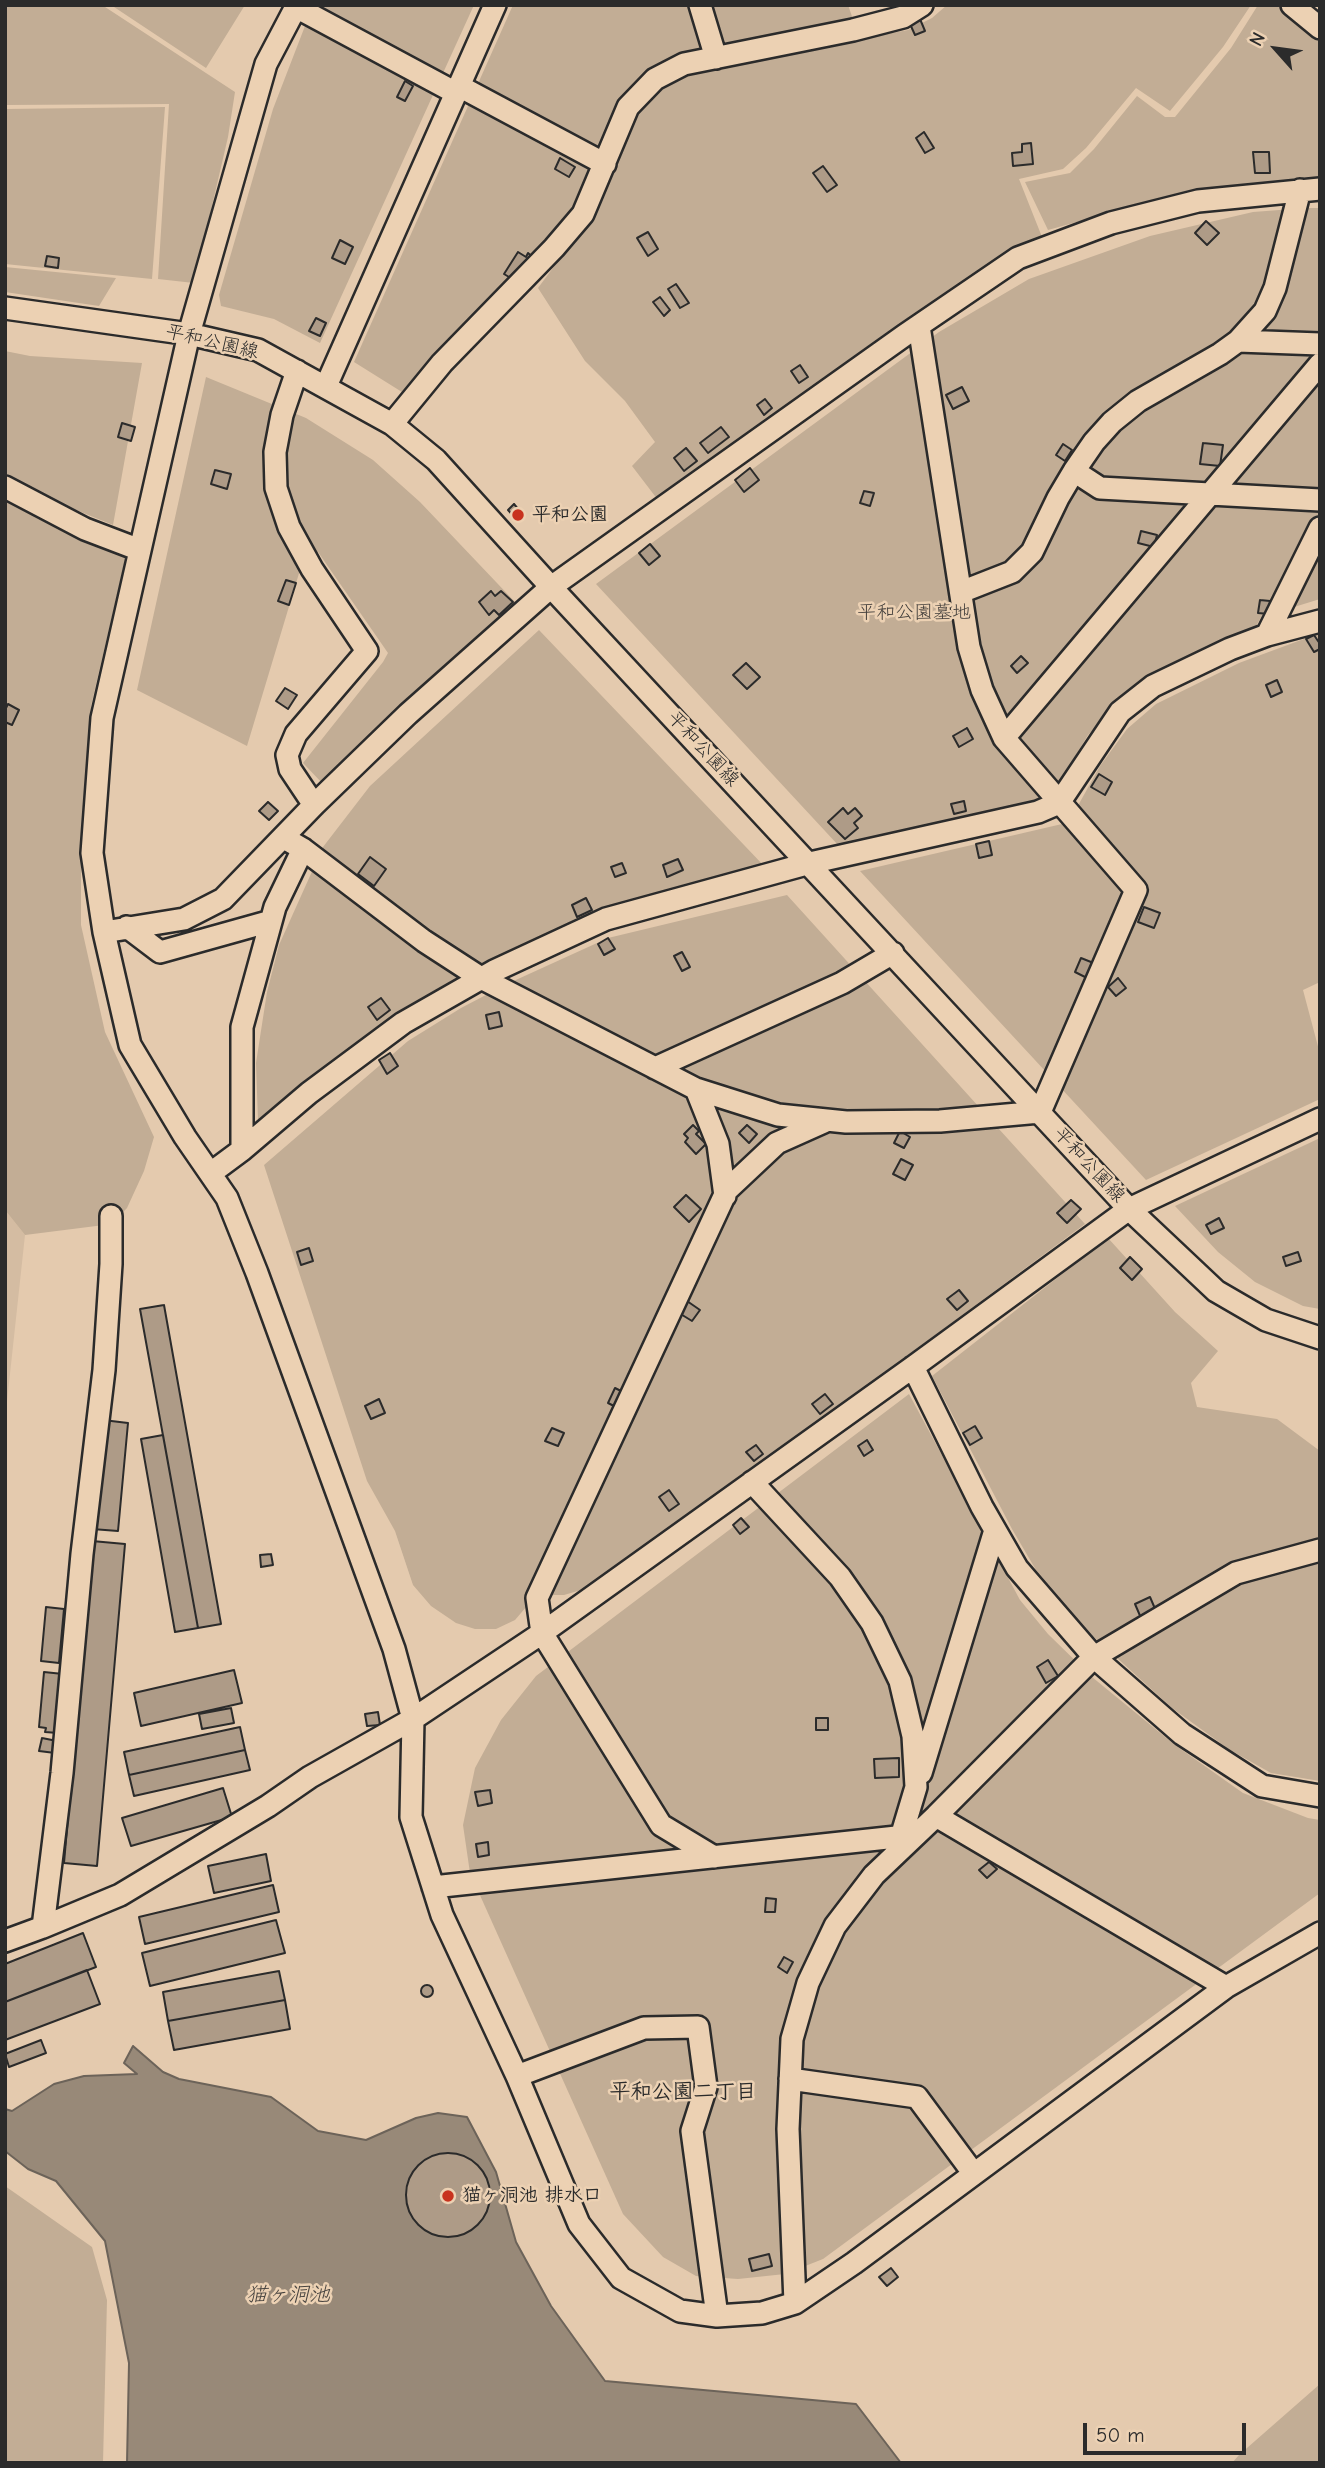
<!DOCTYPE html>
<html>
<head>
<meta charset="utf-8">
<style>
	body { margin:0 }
	#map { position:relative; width:1325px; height:2468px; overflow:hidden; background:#e4caae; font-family:"Comic Neue",sans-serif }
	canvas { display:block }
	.frame { position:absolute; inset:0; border:7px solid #2b2b2b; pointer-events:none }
	.north { position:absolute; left:1241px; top:14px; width:70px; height:70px; -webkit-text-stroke:5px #ecd1b3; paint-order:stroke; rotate:298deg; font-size:19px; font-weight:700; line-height:28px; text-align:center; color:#2b2b2b }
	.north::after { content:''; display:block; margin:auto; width:24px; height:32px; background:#2b2b2b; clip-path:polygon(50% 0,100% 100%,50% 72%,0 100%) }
	.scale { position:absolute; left:1083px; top:2423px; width:163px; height:32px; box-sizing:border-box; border:4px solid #2b2b2b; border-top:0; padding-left:9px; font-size:21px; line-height:24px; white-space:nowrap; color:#2b2b2b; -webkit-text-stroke:5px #ecd1b3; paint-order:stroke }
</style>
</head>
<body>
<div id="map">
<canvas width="1325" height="2468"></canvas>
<div class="frame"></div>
<div class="north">N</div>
<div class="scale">50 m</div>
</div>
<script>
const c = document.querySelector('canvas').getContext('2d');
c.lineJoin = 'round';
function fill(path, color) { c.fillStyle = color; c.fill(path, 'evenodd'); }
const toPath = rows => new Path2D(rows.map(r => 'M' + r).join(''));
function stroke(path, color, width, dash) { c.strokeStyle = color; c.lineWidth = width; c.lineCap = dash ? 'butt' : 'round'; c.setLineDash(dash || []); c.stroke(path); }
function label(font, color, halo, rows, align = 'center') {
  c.font = font + ' "Comic Neue","Klee One",sans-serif'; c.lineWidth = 5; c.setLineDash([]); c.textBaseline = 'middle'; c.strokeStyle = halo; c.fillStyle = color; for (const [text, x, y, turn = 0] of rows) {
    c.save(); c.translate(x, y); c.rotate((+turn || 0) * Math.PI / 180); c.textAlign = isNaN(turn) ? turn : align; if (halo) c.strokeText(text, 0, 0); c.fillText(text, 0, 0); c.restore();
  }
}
const built = toPath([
	[5,1210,25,1235,5,1420]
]);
const green = toPath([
	[5,5,102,5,235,92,228,137,194,283,158,279,169,104,5,105],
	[111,5,245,5,206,68],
	[318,5,474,5,320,343,274,319,221,306,219,295,273,109,305,26],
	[513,5,848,5,855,25,664,65,561,236,402,392,354,362],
	[947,5,1251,5,1223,47,1170,111,1136,88,1086,148,1063,169,1019,179,1042,237,978,271,658,500,632,466,655,442,625,401,585,361,538,288,579,233,625,131,641,107,664,86,691,71,908,30,932,18],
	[1258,5,1276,5,1320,37,1320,181,1195,193,1152,201,1048,230,1025,182,1070,173,1094,149,1137,96,1165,117,1175,117,1231,48],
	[165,107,152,279,5,264,5,109],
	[1306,208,1320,208,1320,512,1255,628,1160,671,1118,704,1088,735,1058,785,1036,804,838,845,596,584,939,332,1029,279,1150,236,1253,212],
	[5,267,116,278,99,306,5,292],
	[5,351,30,356,142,363,113,525,29,491,5,478],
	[206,377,306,418,373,460,420,502,516,603,402,704,323,784,303,763,383,662,388,653,318,552,300,570,247,746,137,690],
	[5,499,86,542,126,556,91,706,81,847,81,925,105,1032,154,1137,144,1171,127,1208,112,1224,25,1235,5,1210],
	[1320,534,1320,599,1278,612],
	[539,630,765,867,494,960,270,1118,258,1121,256,1063,267,992,279,945,323,847,370,786],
	[1320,633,1320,982,1303,990,1320,1054,1320,1099,1146,1180,860,871,1062,824,1075,811,1100,766,1127,729,1156,704,1239,663],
	[787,895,1085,1224,598,1585,564,1595,551,1595,527,1606,515,1620,496,1629,475,1629,456,1623,431,1606,413,1585,395,1531,367,1481,264,1165,408,1041,461,1008,507,984,608,938],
	[1320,1138,1320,1309,1303,1306,1255,1282,1218,1252,1175,1206],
	[1108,1238,1175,1312,1218,1351,1191,1383,1197,1407,1277,1419,1320,1451,1320,1781,1271,1773,1230,1750,1172,1708,1094,1637,1036,1570,1012,1529,932,1376],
	[909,1394,1020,1600,1048,1634,1092,1677,1175,1745,1243,1793,1308,1818,1320,1820,1320,1893,823,2259,785,2274,738,2279,696,2276,663,2257,623,2214,470,1873,463,1825,475,1768,501,1720,536,1676],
	[5,2186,92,2247,107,2300,103,2463,5,2463],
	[1320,2384,1320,2463,1232,2463,1239,2455]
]);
const water = toPath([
	[133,2046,163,2072,179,2079,271,2097,318,2131,366,2140,416,2118,438,2113,467,2117,496,2172,516,2242,551,2306,605,2381,856,2404,901,2463,127,2463,129,2363,105,2241,56,2181,28,2169,5,2151,5,2109,12,2111,54,2084,84,2076,137,2074,124,2063,133,2046]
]);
const building = toPath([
	[920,19,925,31,915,35,910,24,920,19],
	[405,81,413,86,405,101,397,97,405,81],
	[924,132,934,148,925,153,916,138,924,132],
	[1031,143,1033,164,1013,166,1012,153,1022,152,1022,144,1031,143],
	[1253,152,1269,152,1270,173,1255,173,1253,152],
	[560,158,575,167,569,177,555,169,560,158],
	[823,166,837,185,827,192,813,173,823,166],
	[1206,221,1219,233,1207,245,1195,233,1206,221],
	[648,232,658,249,648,256,637,238,648,232],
	[340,240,353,247,345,264,332,258,340,240],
	[518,252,526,257,528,253,534,258,514,280,504,274,518,252],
	[47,256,59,258,58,268,45,266,47,256],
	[676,284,689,303,680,308,668,289,676,284],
	[660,297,670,310,664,316,653,302,660,297],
	[316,318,326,323,320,336,309,331,316,318],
	[800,365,808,377,799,383,791,371,800,365],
	[962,387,969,401,953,409,946,395,962,387],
	[765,399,772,408,764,415,757,405,765,399],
	[122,423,135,427,131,441,118,437,122,423],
	[721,427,729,437,708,453,700,443,721,427],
	[1203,443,1223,445,1220,466,1200,464,1203,443],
	[1063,444,1072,450,1065,461,1056,455,1063,444],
	[686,448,697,461,684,471,674,458,686,448],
	[750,468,759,480,744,492,735,480,750,468],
	[215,470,231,474,227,489,211,484,215,470],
	[864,491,874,493,870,506,860,503,864,491],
	[514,504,523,515,517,520,508,510,514,504],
	[1141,531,1157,535,1154,547,1138,543,1141,531],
	[650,544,660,556,649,565,639,553,650,544],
	[286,580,296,583,289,605,278,601,286,580],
	[491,591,495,596,501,591,513,602,499,615,494,610,489,615,479,602,491,591],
	[1260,600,1270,601,1269,614,1258,613,1260,600],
	[1314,635,1320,644,1320,649,1314,652,1306,639,1314,635],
	[1021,656,1028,663,1017,673,1011,666,1021,656],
	[746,663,760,677,747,689,733,675,746,663],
	[1277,680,1282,692,1271,697,1266,685,1277,680],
	[285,688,297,695,288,709,276,701,285,688],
	[8,704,19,710,12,725,5,722,5,710,8,704],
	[967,728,973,739,959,747,953,736,967,728],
	[1099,774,1112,782,1105,795,1091,787,1099,774],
	[964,801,966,811,954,814,951,804,964,801],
	[268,802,278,811,269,820,259,811,268,802],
	[843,808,848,814,855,808,862,816,854,823,858,828,845,839,828,822,843,808],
	[989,841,992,855,979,858,976,844,989,841],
	[370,857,386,869,374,886,358,874,370,857],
	[678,859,683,870,667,877,663,865,678,859],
	[622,863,626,873,615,877,611,867,622,863],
	[586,898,592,910,577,917,572,905,586,898],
	[1144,907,1160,913,1154,928,1138,922,1144,907],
	[608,938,615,949,604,955,598,944,608,938],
	[682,952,690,967,682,971,674,956,682,952],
	[1081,958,1096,964,1089,979,1075,972,1081,958],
	[1118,978,1126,988,1116,996,1108,987,1118,978],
	[381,998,390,1010,377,1020,368,1007,381,998],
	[499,1012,502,1026,489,1029,486,1015,499,1012],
	[390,1053,398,1066,387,1074,379,1060,390,1053],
	[693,1125,699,1131,696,1134,706,1144,696,1154,685,1142,688,1138,684,1134,693,1125],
	[747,1125,757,1134,749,1143,739,1133,747,1125],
	[900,1131,910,1137,904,1148,894,1143,900,1131],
	[901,1159,913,1165,905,1180,893,1174,901,1159],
	[686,1195,701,1209,689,1222,674,1207,686,1195],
	[1071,1200,1081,1209,1067,1223,1057,1213,1071,1200],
	[1219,1218,1224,1228,1211,1234,1206,1225,1219,1218],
	[309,1248,313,1261,301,1265,297,1252,309,1248],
	[1298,1252,1301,1261,1286,1266,1283,1257,1298,1252],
	[1130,1257,1142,1269,1132,1280,1120,1268,1130,1257],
	[959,1290,968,1301,957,1310,947,1299,959,1290],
	[687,1301,700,1310,692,1321,679,1313,687,1301],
	[164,1305,221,1624,198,1628,140,1309,164,1305],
	[615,1388,627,1394,620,1409,608,1403,615,1388],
	[825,1394,833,1404,820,1414,812,1404,825,1394],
	[379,1399,385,1413,371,1419,365,1406,379,1399],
	[103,1420,128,1423,118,1531,92,1529,103,1420],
	[975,1426,982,1438,970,1445,963,1433,975,1426],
	[552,1428,564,1433,558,1446,545,1441,552,1428],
	[163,1435,198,1628,175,1632,141,1439,163,1435],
	[867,1440,873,1450,864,1456,858,1446,867,1440],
	[756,1445,763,1454,754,1461,746,1452,756,1445],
	[669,1490,679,1504,669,1511,659,1497,669,1490],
	[741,1518,749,1527,740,1534,733,1525,741,1518],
	[92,1541,125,1544,97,1866,64,1863,92,1541],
	[271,1554,273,1565,261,1567,260,1555,271,1554],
	[1150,1597,1156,1611,1141,1618,1135,1604,1150,1597],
	[46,1607,64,1609,59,1663,41,1661,46,1607],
	[1048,1660,1058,1676,1046,1683,1037,1667,1048,1660],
	[234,1670,242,1703,141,1726,134,1693,234,1670],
	[44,1672,63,1674,58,1733,45,1732,46,1728,39,1727,44,1672],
	[231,1708,234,1723,202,1729,199,1714,231,1708],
	[378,1712,380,1725,367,1726,365,1714,378,1712],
	[816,1718,828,1718,828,1730,816,1730,816,1718],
	[240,1727,245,1750,129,1775,124,1752,240,1727],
	[42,1738,57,1741,55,1753,39,1751,42,1738],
	[245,1750,250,1770,134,1796,129,1775,245,1750],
	[899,1758,899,1777,875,1778,874,1759,899,1758],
	[223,1788,232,1817,131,1846,122,1818,223,1788],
	[490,1790,492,1803,478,1806,475,1792,490,1790],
	[488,1842,489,1855,478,1857,476,1844,488,1842],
	[266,1854,271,1881,214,1893,208,1866,266,1854],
	[989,1862,997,1869,987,1878,979,1870,989,1862],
	[273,1885,279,1912,145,1944,139,1917,273,1885],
	[766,1898,776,1899,775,1912,765,1912,766,1898],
	[276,1920,285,1953,150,1986,142,1953,276,1920],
	[83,1933,96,1967,5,2002,5,1964,83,1933],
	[784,1957,793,1962,787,1973,778,1967,784,1957],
	[87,1970,100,2004,5,2040,5,2002,87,1970],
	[279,1971,285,2000,168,2021,163,1992,279,1971],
	'421 1991a6 6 0 1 1 12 0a6 6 0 1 1-12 0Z',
	[285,2000,290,2029,174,2050,168,2021,285,2000],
	[41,2040,46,2053,9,2067,5,2054,41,2040],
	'406 2195a42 42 0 1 1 84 0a42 42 0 1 1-84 0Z',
	[769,2254,772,2266,752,2271,749,2259,769,2254],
	[891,2268,898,2277,887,2286,879,2277,891,2268]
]);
const minor = toPath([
	[297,5,266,64,189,334,102,718,92,853,104,932,130,1045,185,1137,227,1198,257,1273,394,1649,413,1719,411,1817,442,1915,517,2076,579,2224,621,2278,680,2311,717,2316,762,2313,795,2303,854,2263,1226,1987,1320,1933],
	[700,5,716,58],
	[1292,5,1320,28],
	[296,7,456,93],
	[459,86,605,164],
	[5,308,189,334,258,350,392,424,436,460,551,587,1129,1209,1216,1291,1266,1320,1320,1338],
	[1238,341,1320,344],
	[297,371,282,415,275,452,276,488,289,527,312,569,367,651,296,734,287,755,290,769,314,805],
	[326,386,495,5],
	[392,424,442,363,554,248,583,214,628,107,655,79,684,64,853,30,903,17,922,5],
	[1074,471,1100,488,1320,500],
	[5,487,85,529,140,550],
	[961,592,1012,572,1032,552,1058,498,1074,471,1094,442,1112,422,1138,401,1220,354,1238,341,1265,311,1275,288,1300,190],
	[1267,635,1320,528],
	[1004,738,1320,364],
	[284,838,303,849,424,941,481,978,696,1089,778,1115,846,1122,940,1121,1040,1112,1136,890,1004,738,982,690,969,647,919,326],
	[127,927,160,952,271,921],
	[104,932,184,919,223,899,314,805,408,714,551,587,905,335,1018,258,1111,223,1198,201,1320,189],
	[655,1068,842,983,893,953],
	[696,1089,718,1144,725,1196],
	[242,1150,242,1027,275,907,303,849],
	[211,1173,242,1150,309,1093,403,1023,494,971,606,919,810,863,1038,812,1059,803,1120,712,1153,686,1230,649,1267,635,1320,621],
	[913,1367,982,1507,1017,1568,1094,1657,1182,1734,1262,1786,1320,1796],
	[752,1482,840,1577,872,1623,900,1681,913,1736,916,1787,901,1837],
	[921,1773,995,1530],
	[936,1816,1226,1987],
	[714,1857,661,1825,542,1633,537,1598,727,1190,777,1143,824,1122],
	[433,1887,915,1835],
	[43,1927,120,1895,268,1806,310,1777,413,1719,542,1633,913,1367,1129,1209,1320,1119],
	[5,1941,43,1927,62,1773,82,1554,104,1370,111,1264,111,1216],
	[517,2076,644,2028,698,2027,706,2087,692,2131,717,2316],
	[790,2079,917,2097,974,2174],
	[795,2303,788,2129,792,2039,808,1983,835,1926,874,1875,936,1816,1094,1657,1236,1573,1320,1550]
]);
const markers = [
	[518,515,7,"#c8321e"],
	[448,2196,7,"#c8321e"]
];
const streetNames = [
	["平和公園線",212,342,13],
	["平和公園線",703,749,47],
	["平和公園線",1089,1165,47]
];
const poiNames = [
	["平和公園",532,515],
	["猫ヶ洞池 排水口",462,2196]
];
const parkNames = [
	["平和公園墓地",914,613]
];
const neighbourhoodNames = [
	["平和公園二丁目",683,2092]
];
const waterNames = [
	["猫ヶ洞池",288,2295]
];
fill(built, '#d4bca2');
fill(green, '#c2ad95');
fill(water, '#988978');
stroke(water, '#6c6359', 2);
fill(building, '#ae9b87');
stroke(building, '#2b2b2b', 2);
stroke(minor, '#2b2b2b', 26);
stroke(minor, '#ecd1b3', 21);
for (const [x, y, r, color] of markers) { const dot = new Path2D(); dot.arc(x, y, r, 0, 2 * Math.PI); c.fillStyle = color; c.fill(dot); stroke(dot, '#ecd1b3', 2.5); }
label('19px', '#2b2b2b', '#ecd1b3', streetNames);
label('bold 19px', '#2b2b2b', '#ecd1b3', poiNames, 'left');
label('19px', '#423e3b', '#ecd1b3', parkNames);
label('bold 21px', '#2b2b2b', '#ecd1b3', neighbourhoodNames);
label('italic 21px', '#46423e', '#ecd1b3', waterNames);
</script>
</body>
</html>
